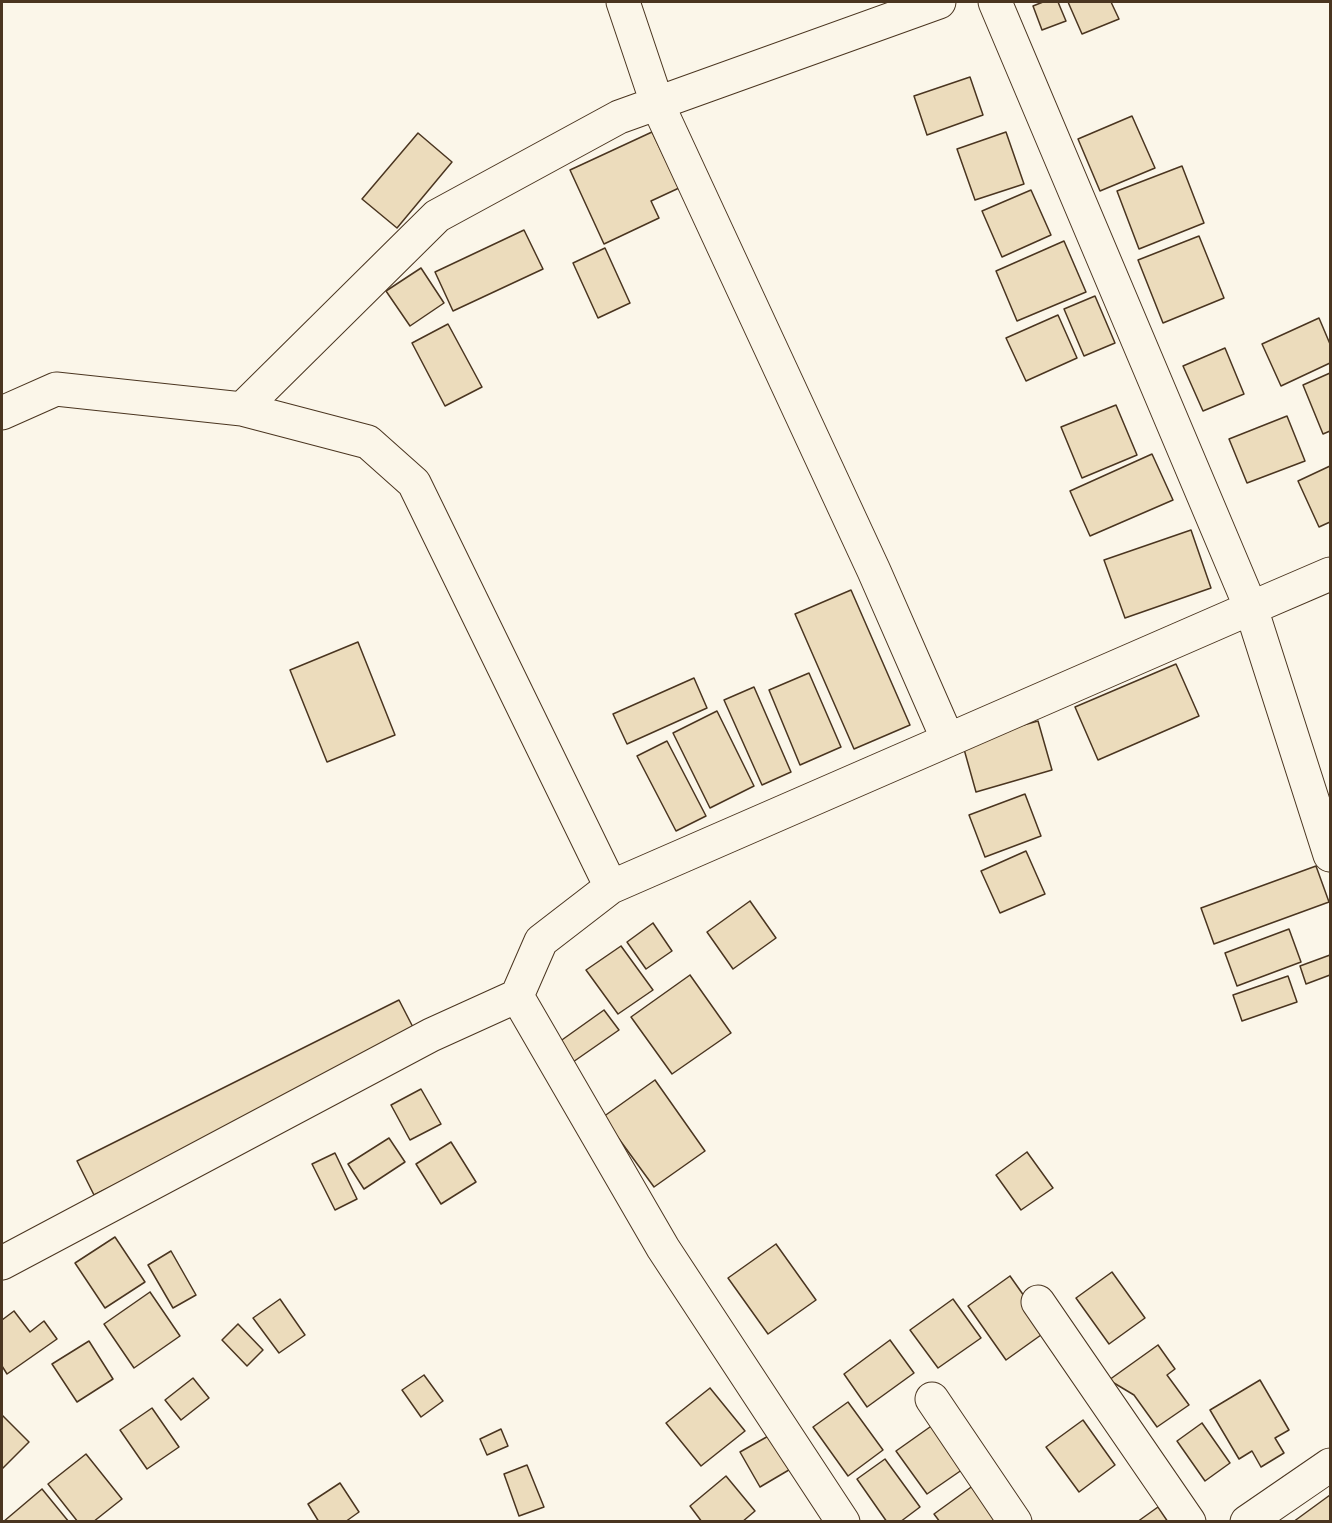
<!DOCTYPE html>
<html>
<head>
<meta charset="utf-8">
<style>
	body { margin:0 }
	#map { position:relative; width:1332px; height:1523px; overflow:hidden; background:#fbf6e9; font-family:"DejaVu Sans",sans-serif }
	canvas { display:block }
	.frame { position:absolute; inset:0; border:3px solid #4a3520; pointer-events:none }
</style>
</head>
<body>
<div id="map">
<canvas width="1332" height="1523"></canvas>
<div class="frame"></div>
</div>
<script>
const c = document.querySelector('canvas').getContext('2d');
c.lineJoin = 'round';
function fill(path, color) { c.fillStyle = color; c.fill(path, 'evenodd'); }
const toPath = rows => new Path2D(rows.map(r => 'M' + r).join(''));
function stroke(path, color, width, dash) { c.strokeStyle = color; c.lineWidth = width; c.lineCap = dash ? 'butt' : 'round'; c.setLineDash(dash || []); c.stroke(path); }
const building = toPath([
	[1043,2,1058,2,1066,21,1042,30,1033,6,1043,2],
	[1068,2,1111,2,1119,19,1082,34,1068,2],
	[970,77,983,115,927,135,914,96,970,77],
	[1132,116,1155,168,1100,191,1078,139,1132,116],
	[652,132,679,188,651,201,659,218,604,244,570,170,652,132],
	[1006,132,1024,184,975,200,957,149,1006,132],
	[418,133,452,162,397,228,362,199,418,133],
	[1182,166,1204,223,1139,249,1117,191,1182,166],
	[1031,190,1051,235,1002,257,982,211,1031,190],
	[524,230,543,269,453,311,435,272,524,230],
	[1199,236,1224,298,1163,323,1138,260,1199,236],
	[1064,241,1086,292,1017,321,996,271,1064,241],
	[605,248,630,303,598,318,573,263,605,248],
	[421,268,444,303,410,326,386,291,421,268],
	[1095,296,1115,343,1084,356,1064,309,1095,296],
	[1058,315,1077,358,1026,381,1006,338,1058,315],
	[1319,318,1330,344,1330,363,1281,386,1262,344,1319,318],
	[448,324,482,387,445,406,412,343,448,324],
	[1225,348,1244,394,1203,411,1183,366,1225,348],
	[1330,373,1330,431,1323,434,1303,385,1330,373],
	[1116,405,1137,455,1082,478,1061,427,1116,405],
	[1287,416,1305,461,1247,483,1229,439,1287,416],
	[1152,454,1173,500,1090,536,1070,491,1152,454],
	[1330,466,1330,522,1319,527,1298,481,1330,466],
	[1191,530,1211,588,1125,618,1104,560,1191,530],
	[851,590,910,725,854,749,795,614,851,590],
	[358,642,395,735,327,762,290,670,358,642],
	[1176,664,1199,716,1098,760,1075,707,1176,664],
	[809,673,841,747,800,765,769,690,809,673],
	[694,678,707,708,627,744,613,714,694,678],
	[754,687,791,772,762,785,724,700,754,687],
	[717,711,754,786,710,808,673,733,717,711],
	[1038,721,1052,770,976,792,962,742,1038,721],
	[667,741,706,816,676,831,637,756,667,741],
	[1025,794,1041,836,985,857,969,815,1025,794],
	[1026,851,1045,894,1000,913,981,871,1026,851],
	[1316,866,1329,902,1214,944,1201,908,1316,866],
	[750,901,776,938,733,969,707,932,750,901],
	[653,923,672,951,646,969,627,942,653,923],
	[1289,929,1301,962,1237,986,1225,953,1289,929],
	[621,946,653,990,618,1014,586,970,621,946],
	[1330,955,1330,975,1306,984,1300,966,1330,955],
	[690,975,731,1033,672,1074,631,1017,690,975],
	[1288,976,1297,1002,1242,1021,1233,995,1288,976],
	[399,1000,417,1035,94,1195,77,1161,399,1000],
	[604,1010,619,1030,573,1062,559,1042,604,1010],
	[655,1080,705,1151,654,1187,603,1117,655,1080],
	[421,1089,441,1124,410,1140,391,1105,421,1089],
	[389,1138,405,1162,364,1189,348,1164,389,1138],
	[451,1142,476,1182,441,1204,416,1164,451,1142],
	[1027,1152,1053,1188,1021,1210,996,1175,1027,1152],
	[335,1153,357,1199,335,1210,312,1164,335,1153],
	[115,1237,145,1282,105,1308,75,1263,115,1237],
	[776,1244,816,1300,768,1334,728,1278,776,1244],
	[171,1251,196,1295,173,1308,148,1265,171,1251],
	[1112,1272,1145,1318,1109,1344,1076,1298,1112,1272],
	[1010,1276,1048,1330,1006,1360,968,1306,1010,1276],
	[150,1292,180,1336,134,1368,104,1324,150,1292],
	[280,1299,305,1335,279,1353,253,1318,280,1299],
	[953,1299,981,1338,938,1368,910,1330,953,1299],
	[14,1311,30,1332,44,1321,57,1339,7,1374,2,1366,2,1320,14,1311],
	[238,1324,263,1350,247,1366,222,1340,238,1324],
	[890,1340,914,1373,867,1407,844,1374,890,1340],
	[89,1341,113,1379,77,1402,52,1364,89,1341],
	[1158,1345,1175,1369,1167,1375,1189,1405,1157,1427,1134,1395,1109,1380,1158,1345],
	[424,1375,443,1401,421,1417,402,1390,424,1375],
	[193,1378,209,1398,181,1420,165,1400,193,1378],
	[1260,1380,1289,1430,1275,1438,1284,1453,1261,1467,1252,1451,1239,1459,1210,1410,1260,1380],
	[710,1388,745,1431,701,1466,666,1423,710,1388],
	[848,1402,883,1450,848,1476,813,1427,848,1402],
	[152,1408,179,1447,147,1469,120,1430,152,1408],
	[2,1415,29,1442,2,1469,2,1415],
	[1083,1420,1115,1465,1079,1492,1046,1447,1083,1420],
	[937,1422,969,1465,927,1494,896,1451,937,1422],
	[1202,1423,1230,1463,1205,1481,1177,1441,1202,1423],
	[501,1429,508,1446,487,1455,480,1439,501,1429],
	[779,1430,799,1464,760,1487,740,1452,779,1430],
	[86,1454,122,1499,93,1522,78,1522,48,1484,86,1454],
	[885,1459,920,1507,900,1522,887,1522,857,1479,885,1459],
	[527,1465,544,1507,519,1516,504,1474,527,1465],
	[726,1476,755,1511,742,1522,702,1522,690,1506,726,1476],
	[340,1483,359,1512,345,1522,319,1522,308,1504,340,1483],
	[974,1485,1000,1522,940,1522,934,1514,974,1485],
	[42,1489,69,1522,3,1522,42,1489],
	[1330,1495,1330,1522,1293,1522,1330,1495],
	[1158,1507,1168,1522,1137,1522,1158,1507]
]);
const minor = toPath([
	[623,2,657,103,874,571,948,740],
	[995,2,1251,608,1330,574],
	[242,409,437,216,619,117,939,2],
	[2,413,56,389,242,409,368,442,414,483,611,887],
	[517,996,663,1248,843,1522],
	[2,1263,431,1035,517,996,541,941,611,887,1251,608,1330,855],
	[1038,1302,1189,1522],
	[932,1399,1015,1522],
	[1247,1522,1330,1465]
]);
fill(building, '#ecdcbc');
stroke(building, '#4a3520', 1.5);
stroke(minor, '#4a3520', 35);
stroke(minor, '#fbf6e9', 33);
</script>
</body>
</html>
